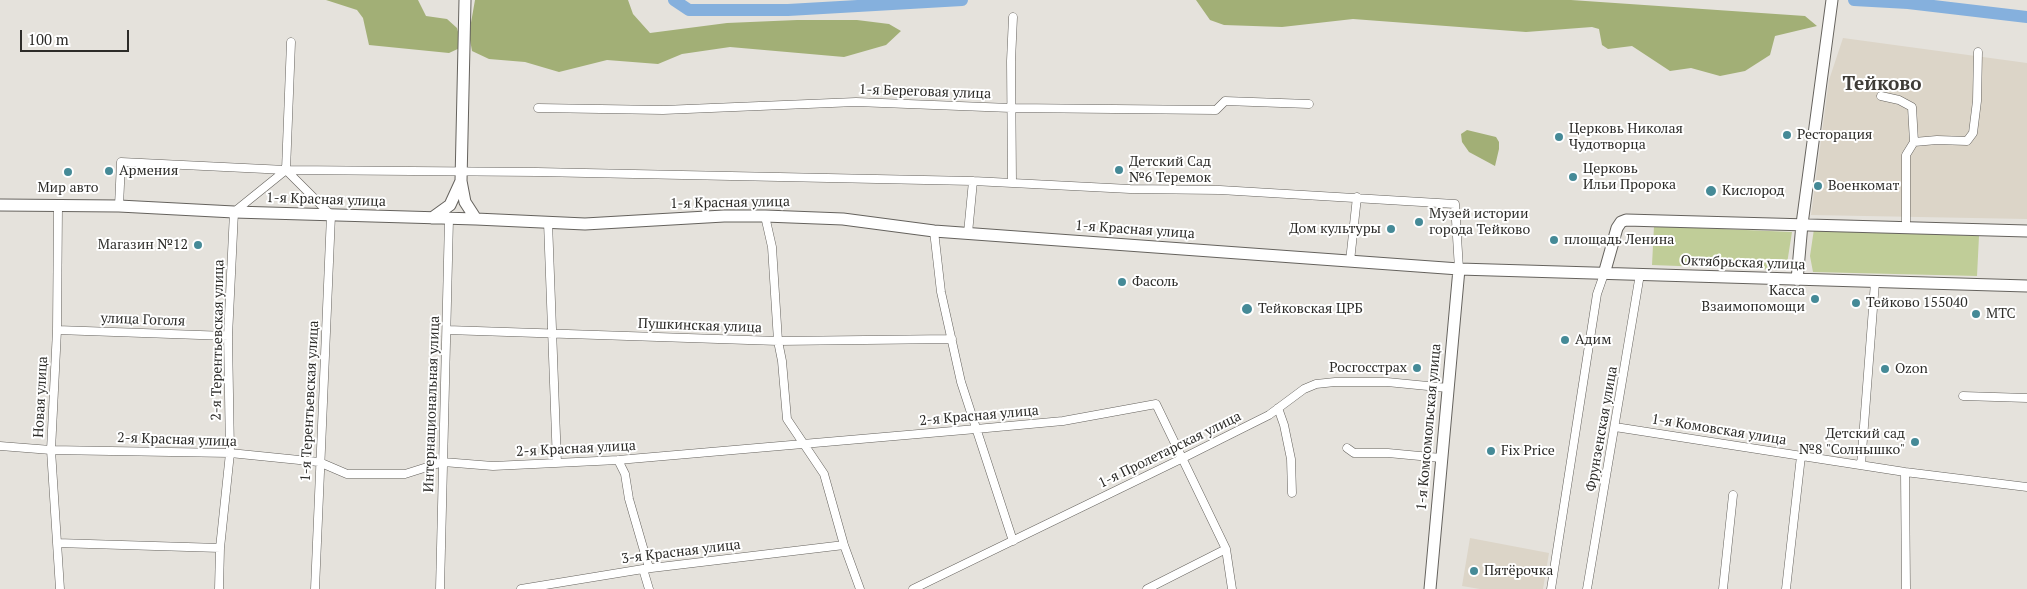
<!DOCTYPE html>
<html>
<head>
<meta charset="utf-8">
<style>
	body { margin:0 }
	#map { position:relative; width:2027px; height:589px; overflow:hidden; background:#e5e2dc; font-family:"PT Serif",serif }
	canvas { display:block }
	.scale { position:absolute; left:20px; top:30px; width:109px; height:22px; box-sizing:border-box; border:2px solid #2d2c29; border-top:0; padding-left:6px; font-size:15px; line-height:18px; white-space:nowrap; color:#2d2c29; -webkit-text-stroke:4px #fff; paint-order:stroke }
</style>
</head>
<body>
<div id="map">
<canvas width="2027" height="589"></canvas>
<div class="scale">100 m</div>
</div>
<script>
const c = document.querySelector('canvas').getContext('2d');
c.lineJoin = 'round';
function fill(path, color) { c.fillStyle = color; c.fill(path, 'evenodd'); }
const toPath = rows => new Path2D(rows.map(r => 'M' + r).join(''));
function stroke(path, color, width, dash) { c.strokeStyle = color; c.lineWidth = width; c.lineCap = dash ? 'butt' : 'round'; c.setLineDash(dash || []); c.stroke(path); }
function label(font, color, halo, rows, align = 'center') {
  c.font = font + ' "PT Serif",serif'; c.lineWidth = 4; c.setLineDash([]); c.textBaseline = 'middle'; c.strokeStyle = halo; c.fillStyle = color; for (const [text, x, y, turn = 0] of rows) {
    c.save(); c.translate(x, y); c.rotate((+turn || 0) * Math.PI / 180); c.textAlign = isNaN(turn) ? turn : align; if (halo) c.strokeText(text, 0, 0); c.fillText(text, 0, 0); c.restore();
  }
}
const built = toPath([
	[1843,38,2027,63,2027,219,1811,215,1829,80],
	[1470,538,1549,553,1543,589,1480,589,1462,586]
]);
const green = toPath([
	[1654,226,1792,232,1786,270,1652,265],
	[1814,229,1979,236,1977,276,1813,272,1810,256]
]);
const forest = toPath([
	[326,0,418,0,426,16,447,19,457,28,462,47,449,53,369,45,363,18,357,10],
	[475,0,628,0,633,14,650,33,727,23,797,20,857,20,889,24,901,31,886,45,844,57,730,47,682,54,658,64,607,60,559,72,525,62,489,59,472,51,469,34],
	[1196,0,1571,0,1805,16,1817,26,1775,36,1770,55,1745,71,1720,76,1691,68,1670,71,1632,46,1608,49,1602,45,1599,29,1592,27,1526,32,1353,19,1282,27,1224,25,1210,20],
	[1467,130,1496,137,1499,142,1499,149,1495,166,1469,152,1462,142,1461,134]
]);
const river = toPath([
	[674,0,689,10,788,10,962,0],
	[1854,0,1908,3,2027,17]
]);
const street = toPath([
	[1881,96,1899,100,1912,107,1914,142],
	[538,108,663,110,856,102,1011,108,1216,110,1225,101,1309,104],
	[286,170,331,215,315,589],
	[1012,182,1011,61,1013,17],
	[119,206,121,162,286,170,537,172,973,181,1130,189,1220,190,1455,204,1459,269],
	[58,207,57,330,51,450,60,589],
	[765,216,772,247,778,341,782,361,787,419,824,474,844,545,860,589],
	[548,222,557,463],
	[1906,227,1906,155,1914,142,1937,140,1967,141,1973,133,1977,101,1978,52],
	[934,231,941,292,961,382,1013,541],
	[968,233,973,181],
	[1350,261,1357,197],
	[57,330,228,336],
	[447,330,778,341,952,339],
	[1963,396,2027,398],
	[1278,408,1284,425,1291,459,1292,493],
	[1615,427,1905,472,2027,487],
	[0,446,51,450,230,453,319,462,347,474,405,474,443,462,493,466,618,460,976,429,1063,421,1156,404,1226,549,1232,589],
	[1347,448,1354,453,1388,453,1441,458],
	[618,460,625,474,629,499,649,568],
	[1861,465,1875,282],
	[1905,472,1906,589],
	[57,543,220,548],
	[643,569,649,589],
	[219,589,220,548,230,453,228,336,234,212,286,170,291,42],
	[440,589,449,219],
	[521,589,643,569,844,545],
	[913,589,1183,458,1269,415,1304,389,1316,384,1335,382,1387,382,1448,388],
	[1147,589,1226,549],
	[1551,589,1597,294,1604,274],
	[1587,589,1640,274],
	[1723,589,1733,495],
	[1786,589,1801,456]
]);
const secondary = toPath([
	[461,181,465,202,476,219],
	[0,205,119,206,234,212,476,219,585,224,724,216,765,216,843,219,934,231,1459,269,2027,286],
	[432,218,450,205,461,181,465,0],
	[1604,274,1617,228,1621,222,1626,220,2027,231],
	[1797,280,1802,224,1832,0],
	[1430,589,1459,269]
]);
const markers = [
	[1787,135,5,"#458a97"],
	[1559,137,5,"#458a97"],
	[1119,170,5,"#458a97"],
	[109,171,5,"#458a97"],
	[68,172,5,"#458a97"],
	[1573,177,5,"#458a97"],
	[1818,186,5,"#458a97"],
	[1711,191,6,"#458a97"],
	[1419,222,5,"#458a97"],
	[1391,229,5,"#458a97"],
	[1554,240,5,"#458a97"],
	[198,245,5,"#458a97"],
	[1122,282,5,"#458a97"],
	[1815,299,5,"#458a97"],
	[1856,303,5,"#458a97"],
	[1247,309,6,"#458a97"],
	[1976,314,5,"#458a97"],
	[1565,340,5,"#458a97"],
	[1417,368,5,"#458a97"],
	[1885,369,5,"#458a97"],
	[1915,442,5,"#458a97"],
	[1491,451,5,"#458a97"],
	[1474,571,5,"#458a97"]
];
const streetNames = [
	["1-я Береговая улица",925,92,2],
	["1-я Красная улица",326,200,2],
	["1-я Красная улица",730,203,-1],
	["1-я Красная улица",1135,230,4],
	["Октябрьская улица",1743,263,2],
	["улица Гоголя",143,320,2],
	["Пушкинская улица",700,326,2],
	["2-я Терентьевская улица",218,340,-89],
	["Новая улица",41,397,-87],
	["1-я Терентьевская улица",310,401,-87],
	["Интернациональная улица",432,404,-88],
	["2-я Красная улица",979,416,-5],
	["1-я Комсомольская улица",1429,427,-85],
	["Фрунзенская улица",1602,429,-80],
	["1-я Комовская улица",1719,430,9],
	["2-я Красная улица",177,440,2],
	["2-я Красная улица",576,449,-3],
	["1-я Пролетарская улица",1170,450,-26],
	["3-я Красная улица",681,552,-7]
];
const poiNames = [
	["Церковь Николая",1569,129],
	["Чудотворца",1569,145],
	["Ресторация",1797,135],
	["Детский Сад",1129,162],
	["№6 Теремок",1129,178],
	["Церковь",1583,169],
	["Ильи Пророка",1583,185],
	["Армения",119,171],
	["Военкомат",1828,186],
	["Мир авто",68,188,"center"],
	["Кислород",1722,191],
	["Музей истории",1429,214],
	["города Тейково",1429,230],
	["Дом культуры",1381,229,"right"],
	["площадь Ленина",1564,240],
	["Магазин №12",188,245,"right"],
	["Фасоль",1132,282],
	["Касса",1805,291,"right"],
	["Взаимопомощи",1805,307,"right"],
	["Тейково 155040",1866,303],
	["Тейковская ЦРБ",1258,309],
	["МТС",1986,314],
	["Адим",1575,340],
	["Росгосстрах",1407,368,"right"],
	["Ozon",1895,369],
	["Детский сад",1905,434,"right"],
	["№8 \"Солнышко\"",1905,450,"right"],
	["Fix Price",1501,451],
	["Пятёрочка",1484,571]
];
const districtNames = [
	["Тейково",1882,85]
];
fill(built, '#dcd5c8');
fill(green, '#c0cd98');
fill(forest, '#a2af76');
stroke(river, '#85b0dd', 12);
stroke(street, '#65625d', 9);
stroke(secondary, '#65625d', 13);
stroke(street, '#fff', 8);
stroke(secondary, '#fff', 11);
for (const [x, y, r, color] of markers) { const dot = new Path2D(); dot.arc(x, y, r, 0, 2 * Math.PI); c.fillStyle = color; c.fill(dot); stroke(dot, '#fff', 2); }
label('14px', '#2d2c29', '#fff', streetNames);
label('14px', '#2d2c29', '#fff', poiNames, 'left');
label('bold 19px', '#3f3c37', '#fff', districtNames);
</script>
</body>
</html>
